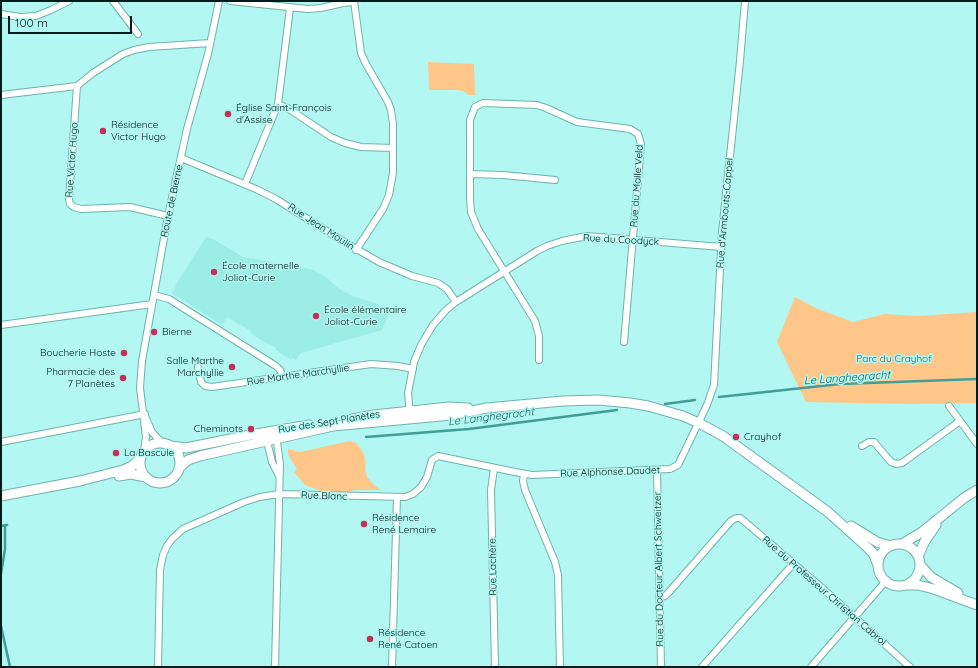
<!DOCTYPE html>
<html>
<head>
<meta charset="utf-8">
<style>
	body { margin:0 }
	#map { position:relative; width:978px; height:668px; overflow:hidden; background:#b2f7f1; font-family:Quicksand,sans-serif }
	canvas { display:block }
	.frame { position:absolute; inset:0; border:2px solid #001c1a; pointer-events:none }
	.scale { position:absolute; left:8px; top:16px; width:124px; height:18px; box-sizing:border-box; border:2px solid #001c1a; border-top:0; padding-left:5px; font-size:12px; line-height:14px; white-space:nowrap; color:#001c1a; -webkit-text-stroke:3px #b2f7f1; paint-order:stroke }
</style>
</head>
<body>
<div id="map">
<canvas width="978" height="668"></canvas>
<div class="frame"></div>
<div class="scale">100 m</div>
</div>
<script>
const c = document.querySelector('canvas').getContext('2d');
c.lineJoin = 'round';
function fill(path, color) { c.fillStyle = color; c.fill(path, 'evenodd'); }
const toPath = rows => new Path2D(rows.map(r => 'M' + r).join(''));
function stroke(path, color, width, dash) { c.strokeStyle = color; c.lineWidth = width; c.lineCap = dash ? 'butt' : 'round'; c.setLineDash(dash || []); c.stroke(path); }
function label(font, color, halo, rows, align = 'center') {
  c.font = font + ' Quicksand,sans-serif'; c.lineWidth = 3; c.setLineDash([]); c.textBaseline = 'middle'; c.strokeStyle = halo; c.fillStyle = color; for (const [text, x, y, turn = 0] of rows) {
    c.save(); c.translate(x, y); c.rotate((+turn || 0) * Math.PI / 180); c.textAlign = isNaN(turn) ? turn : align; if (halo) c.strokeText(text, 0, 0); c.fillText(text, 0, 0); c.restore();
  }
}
const built = toPath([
	[206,237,213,239,243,257,306,268,313,270,326,277,338,288,352,296,391,308,382,330,301,353,296,360,292,358,291,360,275,349,276,348,269,344,268,344,250,333,251,331,227,317,222,325,172,293,176,287,175,286]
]);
const green = toPath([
	[428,62,474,64,475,95,469,95,463,91,457,90,429,90],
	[795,297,818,309,853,322,885,314,917,316,977,312,977,403,911,404,806,402,777,342],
	[350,441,356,443,361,449,365,457,366,473,367,477,374,485,381,490,354,490,348,492,321,491,305,485,294,472,297,469,288,454,288,449,300,452]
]);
const stream = toPath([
	[719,397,840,384,977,379],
	[665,404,695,400],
	[366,437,469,429,617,410],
	[1,526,7,525],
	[1,574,5,549,5,525],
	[1,626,10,667]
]);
const street = toPath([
	[113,1,138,34],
	[230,1,308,9,321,8,343,3,354,2],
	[354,1,361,53,366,64,388,102,391,110,393,124,393,173,389,195,383,209,356,250],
	[1,14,20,17,36,16,51,10,69,1],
	[1,95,77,86],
	[278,104,289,109,331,137,345,143,361,147,393,148],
	[181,158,256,189,276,199,341,240,379,262,412,276,438,283,447,289,456,302],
	[470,174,503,175,555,180],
	[245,184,278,104,290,8],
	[168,216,130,207,81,209,74,207,70,204,69,199,77,86,93,73,123,54,134,50,149,47,210,43],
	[154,295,169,299,276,366,280,370,283,377],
	[1,325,152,304],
	[539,360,539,336,535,321,478,229,471,212,470,198,470,120,475,107,483,103,537,105,546,108,577,122,630,129,638,134,641,144,624,342],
	[198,367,201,382,205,386,212,387,371,364,398,366,413,369],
	[949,406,977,444],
	[410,414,408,393,414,362,421,345,433,325,446,310,456,302,537,251,547,246,562,241,587,236,721,247],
	[145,416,152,432,162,443],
	[266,437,272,462,279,476],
	[1,442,145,414],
	[862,446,869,442,874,442,891,462,896,464,902,463,960,421],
	[144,451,146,437,140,388,142,361,168,216,187,129,208,54,219,1],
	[494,468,491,490,495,667],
	[657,470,661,667],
	[524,474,523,481,525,490,555,562,558,575,560,667],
	[660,597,665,596,669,592,731,521,736,518,740,518,744,521,821,587,910,667],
	[158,667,160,570,163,555,167,546,172,539,183,529,244,502,260,497,279,494,405,497,413,494,421,487,427,477,432,460,438,456,515,472,532,475,670,469,678,465,707,405,714,385,722,232,740,61,745,1],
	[275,667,280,464,276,435],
	[392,667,397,497],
	[702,667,794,563],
	[811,667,886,581]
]);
const secondary = toPath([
	[352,419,374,415,449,407,468,408],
	'140 463a20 20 0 1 1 40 0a20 20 0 1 1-40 0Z',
	[171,446,186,448,250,435,309,425],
	[179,468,188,460,200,456,333,426,452,415,487,408,563,401,599,400,630,403,648,406,683,416,699,423,723,436,828,512,867,547,873,553,878,565],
	[119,476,131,474,146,477],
	[1,496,80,481,123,470,132,466,140,459],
	[851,526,877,542,890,546],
	'878 565a21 21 0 1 1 42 0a21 21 0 1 1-42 0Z',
	[902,544,922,532,964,498,977,490],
	[918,556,925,541,936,525],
	[920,565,931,577,958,593],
	[906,585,918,585,934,589,977,605]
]);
const markers = [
	[228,114,4,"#c1325a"],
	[103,131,4,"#c1325a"],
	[214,272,4,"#c1325a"],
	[316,316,4,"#c1325a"],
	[154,332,4,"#c1325a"],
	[124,353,4,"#c1325a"],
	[232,367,4,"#c1325a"],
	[123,378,4,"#c1325a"],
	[251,429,4,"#c1325a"],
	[736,437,4,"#c1325a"],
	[116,453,4,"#c1325a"],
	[364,524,4,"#c1325a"],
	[370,639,4,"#c1325a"]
];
const poiNames = [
	["Église Saint-François",236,108],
	["d'Assise",236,120],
	["Résidence",111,125],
	["Victor Hugo",111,137],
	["École maternelle",222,266],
	["Joliot-Curie",222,278],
	["École élémentaire",324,310],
	["Joliot-Curie",324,322],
	["Bierne",162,332],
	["Boucherie Hoste",116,353,"right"],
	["Salle Marthe",224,361,"right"],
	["Marchyllie",224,373,"right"],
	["Pharmacie des",115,372,"right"],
	["7 Planètes",115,384,"right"],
	["Cheminots",243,429,"right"],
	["Crayhof",744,437],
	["La Bascule",124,453],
	["Résidence",372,518],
	["René Lemaire",372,530],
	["Résidence",378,633],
	["René Catoen",378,645]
];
const streetNames = [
	["Rue Victor Hugo",72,160,-86],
	["Rue du Maile Veld",637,186,-86],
	["Route de Bierne",172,201,-78],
	["Rue d'Armbouts-Cappel",725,213,-85],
	["Rue Jean Moulin",321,227,33],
	["Rue du Coodyck",621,240,3],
	["Rue Marthe Marchyllie",298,375,-8],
	["Rue des Sept Planètes",329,422,-9],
	["Rue Alphonse Daudet",610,472,-2],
	["Rue Blanc",324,496,2],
	["Rue Lachère",493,567,-91],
	["Rue du Docteur Albert Schweitzer",659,569,-91],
	["Rue du Professeur Christian Cabrol",824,591,41]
];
const parkNames = [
	["Parc du Crayhof",894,359]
];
const waterNames = [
	["Le Langhegracht",847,378,-4],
	["Le Langhegracht",491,417,-7]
];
fill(built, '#9cede6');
fill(green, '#fec789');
stroke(stream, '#429d97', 2.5);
stroke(street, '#6eb2ad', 8);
stroke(secondary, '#6eb2ad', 11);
stroke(street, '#fff', 6);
stroke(secondary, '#fff', 9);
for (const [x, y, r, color] of markers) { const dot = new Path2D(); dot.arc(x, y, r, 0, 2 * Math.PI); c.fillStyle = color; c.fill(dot); stroke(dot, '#b2f7f1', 1.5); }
label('10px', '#001c1a', '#b2f7f1', poiNames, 'left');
label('10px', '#001c1a', '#b2f7f1', streetNames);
label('10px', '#705029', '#b2f7f1', parkNames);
label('italic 11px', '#18615d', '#b2f7f1', waterNames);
</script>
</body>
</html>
